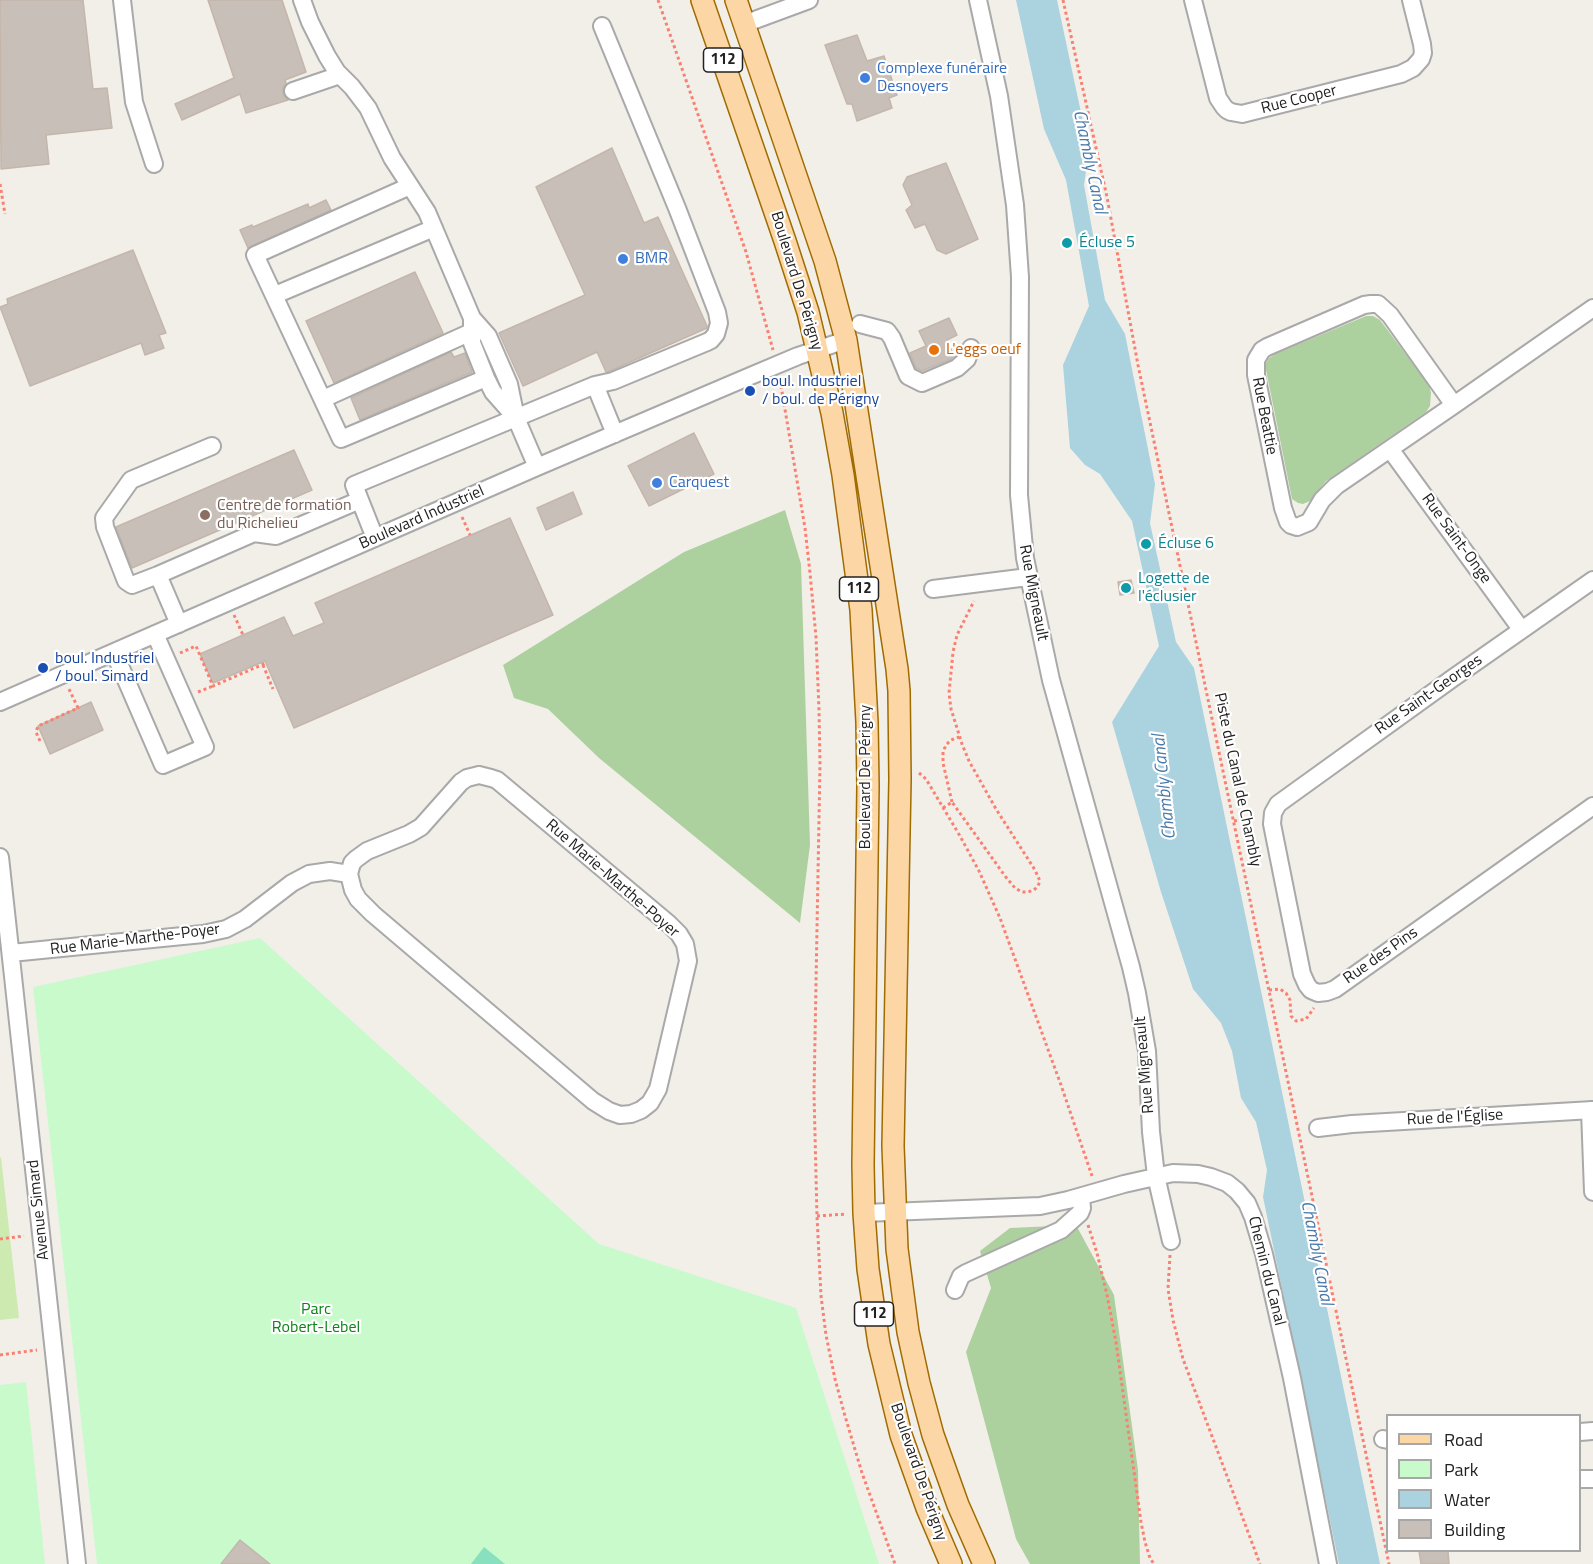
<!DOCTYPE html>
<html>
<head>
<meta charset="utf-8">
<style>
	body { margin:0 }
	#map { position:relative; width:1593px; height:1564px; overflow:hidden; background:#f2efe9; font-family:"Titillium Web",sans-serif }
	canvas { display:block }
	.legend { position:absolute; left:1386px; top:1414px; width:195px; height:138px; box-sizing:border-box; background:#fff; border:2px solid #a7a7a7; margin:0; padding:8px 10px; list-style:none; font-size:18px; color:#222 }
	.legend li { display:flex; align-items:center; gap:12px; height:30px }
	.legend b { width:30px; border:2px solid #a7a7a7 }
</style>
</head>
<body>
<div id="map">
<canvas width="1593" height="1564"></canvas>
<ul class="legend">
<li><b style="height:8px;background:#fcd6a4"></b>Road</li>
<li><b style="height:16px;background:#c8facc"></b>Park</li>
<li><b style="height:16px;background:#aad3df"></b>Water</li>
<li><b style="height:16px;background:#c7bfb8"></b>Building</li>
</ul>
</div>
<script>
const c = document.querySelector('canvas').getContext('2d');
c.lineJoin = 'round';
function fill(path, color) { c.fillStyle = color; c.fill(path, 'evenodd'); }
const toPath = rows => new Path2D(rows.map(r => 'M' + r).join(''));
function stroke(path, color, width, dash) { c.strokeStyle = color; c.lineWidth = width; c.lineCap = dash ? 'butt' : 'round'; c.setLineDash(dash || []); c.stroke(path); }
function label(font, color, halo, rows, align = 'center') {
  c.font = font + ' "Titillium Web",sans-serif'; c.lineWidth = 4.5; c.setLineDash([]); c.textBaseline = 'middle'; c.strokeStyle = halo; c.fillStyle = color; for (const [text, x, y, turn = 0] of rows) {
    c.save(); c.translate(x, y); c.rotate((+turn || 0) * Math.PI / 180); c.textAlign = isNaN(turn) ? turn : align; if (halo) c.strokeText(text, 0, 0); c.fillText(text, 0, 0); c.restore();
  }
}
const grass = toPath([
	[1,1157,19,1318,0,1320,0,1158]
]);
const forest = toPath([
	[1366,316,1373,316,1380,320,1429,385,1431,393,1430,406,1426,412,1326,481,1310,501,1303,504,1298,503,1292,499,1291,494,1265,365,1269,358,1275,354],
	[785,510,801,564,810,845,800,923,599,758,548,709,514,698,503,665,684,552],
	[1076,1225,1114,1295,1138,1470,1140,1564,1030,1564,1016,1539,966,1352,991,1288,980,1251,1010,1228]
]);
const park = toPath([
	[260,938,599,1244,796,1308,879,1564,97,1564,33,987],
	[26,1382,45,1564,0,1564,0,1385]
]);
const pitch = toPath([
	[484,1547,505,1564,471,1564]
]);
const water = toPath([
	[1016,0,1057,0,1089,150,1084,185,1105,300,1125,334,1155,484,1150,523,1176,642,1194,668,1380,1564,1339,1564,1263,1197,1267,1170,1256,1122,1241,1098,1232,1051,1221,1023,1193,989,1161,892,1112,722,1159,646,1132,521,1100,474,1085,465,1070,448,1063,365,1089,306,1066,180,1044,129]
]);
const building = toPath([
	[0,0,83,0,93,89,107,88,112,128,46,135,49,164,1,169,0,0],
	[208,0,282,0,306,72,285,80,286,83,283,88,283,94,288,100,246,113,240,94,182,120,175,104,234,78,208,0],
	[857,35,867,61,884,56,897,95,889,98,892,108,857,121,852,104,847,104,825,45,857,35],
	[612,148,644,223,658,217,707,326,707,328,610,371,606,372,597,352,523,386,499,333,585,295,536,187,612,148],
	[946,163,978,239,946,254,937,250,925,224,915,228,906,210,912,205,903,185,907,177,946,163],
	[326,200,331,210,248,248,240,230,252,225,253,227,308,204,309,208,326,200],
	[133,250,166,333,159,335,164,348,145,355,141,343,30,386,0,307,8,304,7,299,133,250],
	[415,272,443,333,334,383,306,321,415,272],
	[949,318,957,335,947,340,954,356,951,359,922,371,916,368,910,353,926,346,919,331,949,318],
	[451,352,454,357,465,353,472,372,360,420,351,398,451,352],
	[694,433,714,474,649,506,628,466,694,433],
	[294,450,312,490,132,568,116,527,294,450],
	[573,492,582,514,546,530,537,508,573,492],
	[510,518,553,615,294,728,265,661,213,683,200,654,284,617,293,636,324,623,315,603,510,518],
	[1131,580,1134,593,1120,595,1118,582,1131,580],
	[91,702,103,730,50,754,38,726,91,702],
	[240,1540,270,1564,221,1564,240,1540],
	[1419,1551,1448,1551,1449,1564,1421,1564,1419,1551]
]);
const path = toPath([
	[658,0,746,252,773,350],
	[1063,0,1107,197,1138,365,1389,1564],
	[0,184,5,214],
	[780,380,805,528,810,573,816,637,819,710,820,764,814,1093,817,1216,821,1296,826,1335,835,1379,845,1416,862,1473,895,1564],
	[462,517,470,535],
	[234,615,243,635],
	[180,653,196,646,213,686,266,663],
	[263,665,273,689],
	[198,692,213,686],
	[40,741,36,732,38,726,78,708,69,689],
	[919,773,926,779,960,836,979,871,1000,918,1061,1085,1092,1176],
	[952,802,943,763,943,752,946,745,951,740,959,737],
	[943,808,952,802,1005,876,1015,888,1022,892,1028,892,1034,890,1038,886,1040,881,1035,870,996,809,969,761,962,744,951,709,949,693,953,652,957,635,974,601],
	[1234,821,1256,817],
	[1269,990,1280,989,1286,993,1290,1000,1291,1016,1296,1021,1306,1019,1314,1008],
	[817,1216,847,1214],
	[1088,1225,1097,1253,1107,1295,1116,1342,1141,1522,1145,1542,1150,1558,1154,1564],
	[0,1239,24,1236],
	[1170,1255,1168,1289,1173,1320,1183,1359,1260,1564],
	[0,1355,37,1350]
]);
const minor = toPath([
	[122,0,134,102,154,164],
	[302,0,310,22,327,56,337,72,352,87,368,108,392,158,427,212,472,318],
	[978,0,999,96,1015,205,1020,277,1019,495,1025,558,1051,680,1131,967,1137,993,1147,1051,1151,1132,1156,1176,1171,1241],
	[1193,0,1218,98,1224,107,1227,110,1231,112,1242,114,1401,74,1413,68,1421,59,1423,53,1422,44,1411,0],
	[744,24,809,0],
	[293,91,340,75],
	[410,186,255,255,341,439,486,378],
	[275,295,434,228],
	[860,324,887,331,892,338,908,376,922,383,957,368,967,359,971,348],
	[595,385,615,434],
	[323,399,480,328],
	[1454,405,1390,315,1378,304,1371,304,1364,305,1267,347,1262,350,1256,360,1256,375,1283,508,1288,522,1291,525,1297,527,1309,522,1322,500,1336,486,1454,405,1593,308],
	[516,418,493,392,486,378,472,343,472,318,488,336,509,384,516,418,537,467],
	[1390,449,1521,629],
	[375,538,354,485,595,385,613,381,707,342,711,340,716,334,719,323,717,312,677,208,602,26],
	[158,575,132,585,126,581,105,527,104,518,131,480,212,446],
	[1593,580,1453,678,1278,804,1273,813,1272,824,1302,974,1307,985,1311,990,1318,993,1327,992,1335,989,1593,806],
	[933,589,1028,577],
	[179,624,158,575,254,533,276,536,360,500],
	[114,652,163,765,205,747,155,634],
	[0,702,537,467,748,377,798,356,846,340],
	[479,775,491,778,497,780,669,924,679,934,685,944,688,961,658,1089,650,1103,641,1110,631,1114,620,1115,609,1111,593,1101,373,914,358,899,353,890,349,874,352,863,356,859,367,851,409,834,421,827,461,782,467,778,479,775],
	[0,857,77,1564],
	[11,953,203,934,226,929,245,919,292,883,309,874,330,871,349,874],
	[1590,1110,1593,1192],
	[1318,1128,1352,1124,1593,1110],
	[864,1213,1040,1206,1068,1200,1124,1184,1173,1173,1198,1174,1211,1177,1227,1183,1237,1191,1247,1203,1253,1217,1264,1254,1292,1378,1328,1564],
	[955,1290,961,1276,966,1273,1061,1230,1080,1213,1082,1208,1081,1197],
	[1580,1432,1593,1431],
	[1383,1439,1388,1440],
	[1580,1479,1593,1479]
]);
const major = toPath([
	[702,0,785,241,808,312,832,413,843,475,861,610,867,722,868,786,863,1165,864,1213,868,1269,879,1344,901,1435,927,1508,951,1564],
	[736,0,825,261,846,340,897,669,899,691,900,779,893,1146,897,1249,908,1332,919,1383,933,1435,958,1505,984,1564]
]);
const markers = [
	[865,78,6,"#3f7fe0"],
	[1067,243,6,"#0f9aa8"],
	[623,259,6,"#3f7fe0"],
	[934,350,6,"#e8710a"],
	[750,391,6,"#1a4fb4"],
	[657,483,6,"#3f7fe0"],
	[205,515,6,"#8d6e63"],
	[1146,544,6,"#0f9aa8"],
	[1126,588,6,"#0f9aa8"],
	[43,668,6,"#1a4fb4"]
];
const shields = [
	[723,60,39],
	[859,589,39],
	[874,1314,39]
];
const shieldNames = [
	["112",723,60],
	["112",859,589],
	["112",874,1314]
];
const shopNames = [
	["Complexe funéraire",877,69],
	["Desnoyers",877,87],
	["BMR",635,259],
	["Carquest",669,483]
];
const streetNames = [
	["Rue Cooper",1299,100,-14],
	["Boulevard De Périgny",796,281,73],
	["Rue Beattie",1264,416,79],
	["Boulevard Industriel",422,518,-24],
	["Rue Saint-Onge",1456,539,54],
	["Rue Migneault",1033,593,79],
	["Rue Saint-Georges",1429,695,-35],
	["Boulevard De Périgny",866,777,-90],
	["Piste du Canal de Chambly",1237,780,78],
	["Rue Marie-Marthe-Poyer",612,879,41],
	["Rue Marie-Marthe-Poyer",135,940,-7],
	["Rue des Pins",1381,956,-35],
	["Rue Migneault",1145,1065,-95],
	["Rue de l'Église",1455,1118,-3],
	["Avenue Simard",39,1210,-96],
	["Chemin du Canal",1266,1271,76],
	["Boulevard De Périgny",918,1472,71]
];
const cultureNames = [
	["Écluse 5",1079,243],
	["Écluse 6",1158,544],
	["Logette de",1138,579],
	["l'éclusier",1138,597]
];
const foodNames = [
	["L'eggs oeuf",946,350]
];
const transitNames = [
	["boul. Industriel",762,382],
	["/ boul. de Périgny",762,400],
	["boul. Industriel",55,659],
	["/ boul. Simard",55,677]
];
const educationNames = [
	["Centre de formation",217,506],
	["du Richelieu",217,524]
];
const parkNames = [
	["Parc",316,1310],
	["Robert-Lebel",316,1328]
];
const waterNames = [
	["Chambly Canal",1089,162,78],
	["Chambly Canal",1165,787,-96],
	["Chambly Canal",1316,1253,79]
];
fill(grass, '#cdebb0');
fill(forest, '#add19e');
fill(park, '#c8facc');
fill(pitch, '#88e0be');
fill(water, '#aad3df');
fill(building, '#c7bfb8');
stroke(building, '#c4b6ab', 1.5);
stroke(minor, '#a9a9a9', 20);
stroke(major, '#a06b00', 24);
stroke(path, '#fa8072', 3, [3, 3]);
stroke(minor, '#fff', 16);
stroke(major, '#fcd6a4', 21);
for (const [x, y, r, color] of markers) { const dot = new Path2D(); dot.arc(x, y, r, 0, 2 * Math.PI); c.fillStyle = color; c.fill(dot); stroke(dot, '#fff', 2); }
for (const [x, y, w] of shields) { const box = new Path2D(); box.roundRect(x - w / 2, y - 12, w, 24, 4.5); c.fillStyle = '#fff'; c.fill(box); stroke(box, '#222', 1.5); }
label('bold 15px', '#222', null, shieldNames);
label('16px', '#366cbe', '#fff', shopNames, 'left');
label('16px', '#222', '#fff', streetNames);
label('16px', '#0d838f', '#fff', cultureNames, 'left');
label('16px', '#c56008', '#fff', foodNames, 'left');
label('16px', '#164399', '#fff', transitNames, 'left');
label('16px', '#785e54', '#fff', educationNames, 'left');
label('16px', '#0c8416', '#fff', parkNames);
label('italic 18px', '#4a7aab', '#fff', waterNames);
</script>
</body>
</html>
